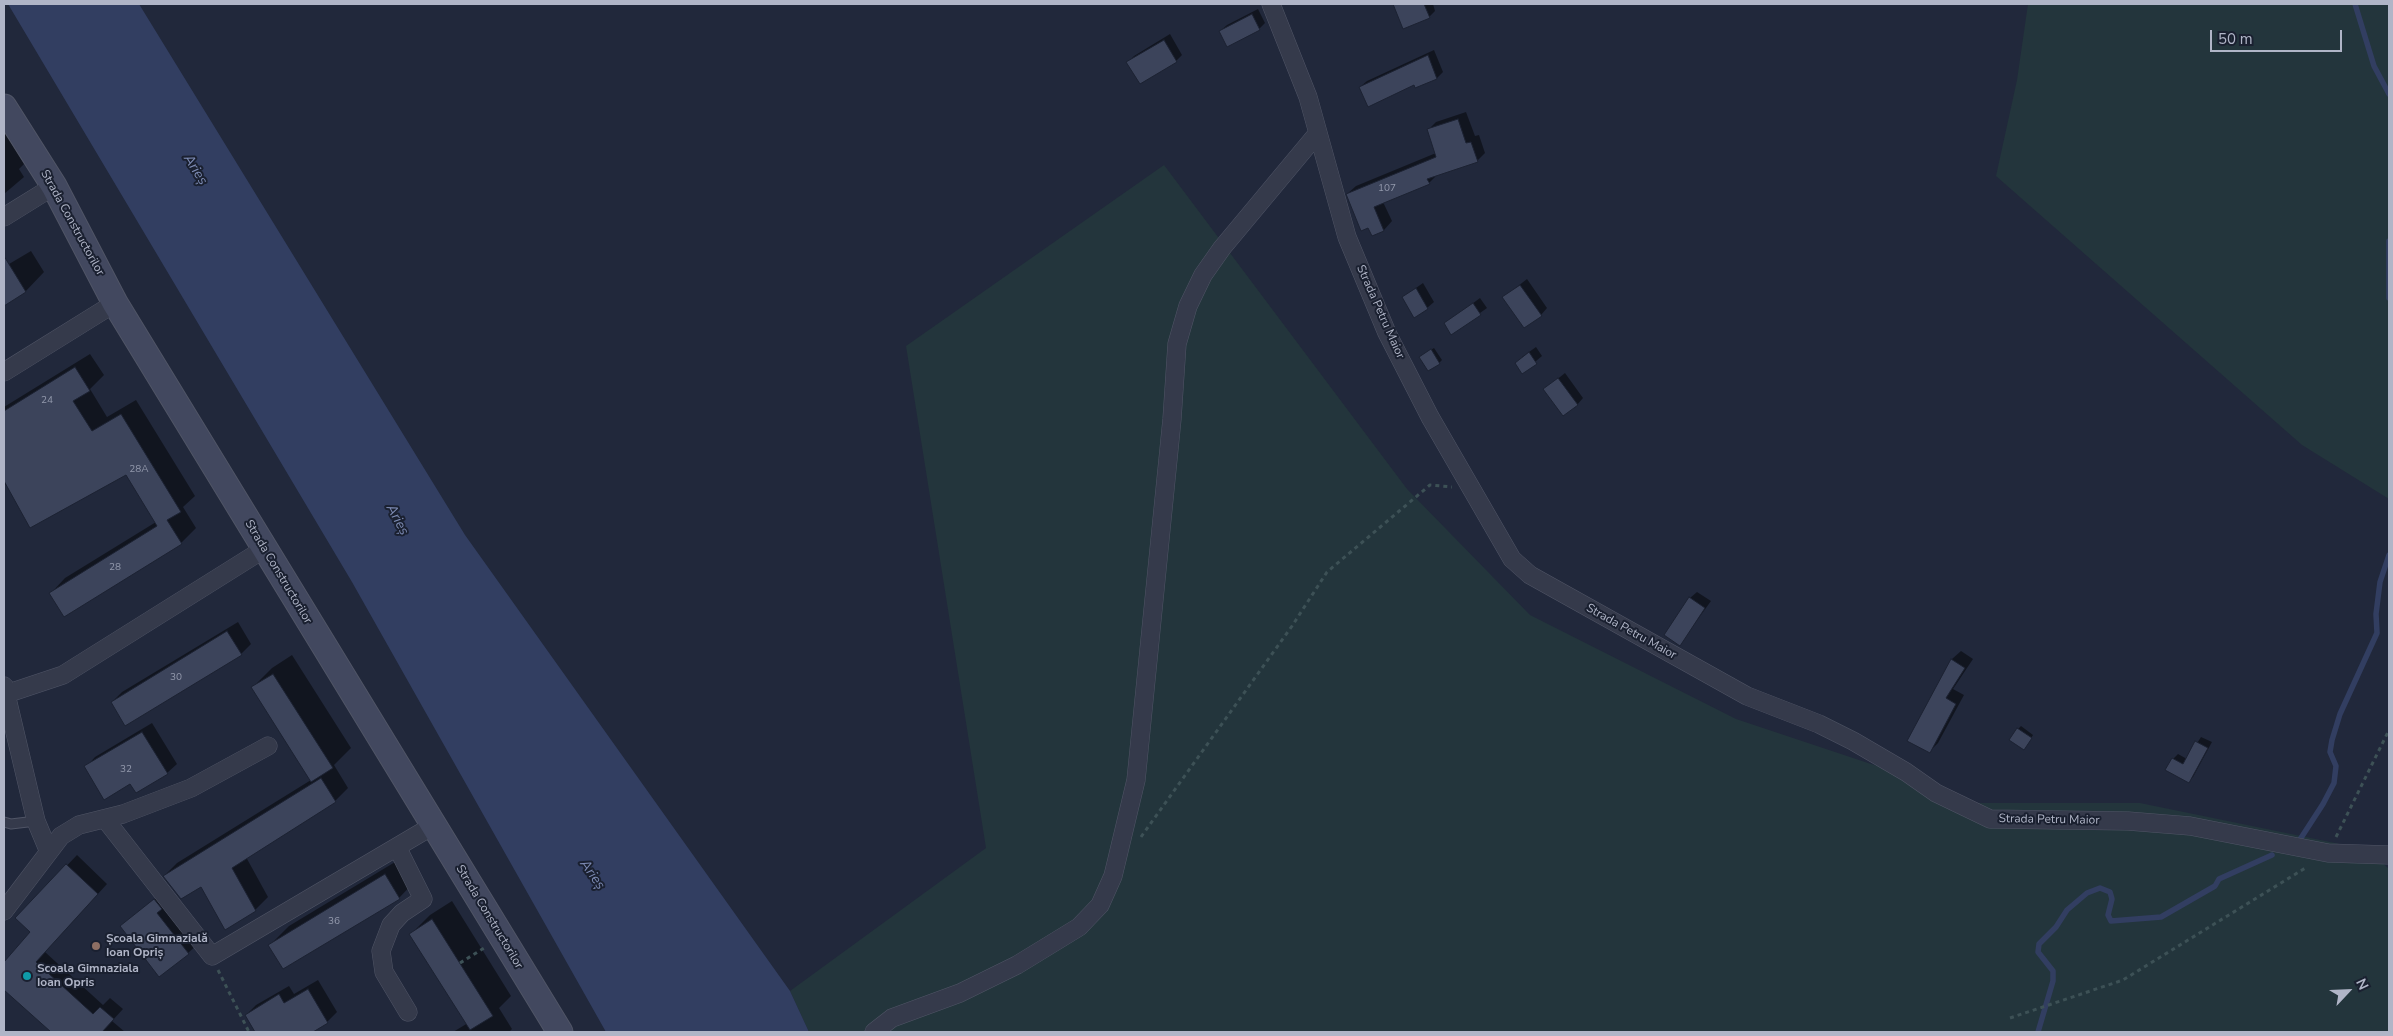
<!DOCTYPE html>
<html>
<head>
<meta charset="utf-8">
<style>
	body { margin:0 }
	#map { position:relative; width:2393px; height:1036px; overflow:hidden; background:#21283b; font-family:"Nunito Sans",sans-serif }
	canvas { display:block }
	.frame { position:absolute; inset:0; border:5px solid #b0b5c7; pointer-events:none }
	.north { position:absolute; left:2323px; top:966px; width:50px; height:50px; -webkit-text-stroke:4px #1a2030; paint-order:stroke; rotate:65deg; font-size:14px; font-weight:700; line-height:20px; text-align:center; color:#b0b5c7 }
	.north::after { content:''; display:block; margin:auto; width:18px; height:22px; background:#b0b5c7; clip-path:polygon(50% 0,100% 100%,50% 72%,0 100%) }
	.scale { position:absolute; left:2210px; top:30px; width:132px; height:22px; box-sizing:border-box; border:2px solid #b0b5c7; border-top:0; padding-left:6px; font-size:15px; line-height:18px; white-space:nowrap; color:#b0b5c7; -webkit-text-stroke:4px #1a2030; paint-order:stroke }
</style>
</head>
<body>
<div id="map">
<canvas width="2393" height="1036"></canvas>
<div class="frame"></div>
<div class="north">N</div>
<div class="scale">50 m</div>
</div>
<script>
const c = document.querySelector('canvas').getContext('2d');
c.lineJoin = 'round';
function fill(path, color) { c.fillStyle = color; c.fill(path, 'evenodd'); }
const toPath = rows => new Path2D(rows.map(r => 'M' + r).join(''));
function stroke(path, color, width, dash) { c.strokeStyle = color; c.lineWidth = width; c.lineCap = dash ? 'butt' : 'round'; c.setLineDash(dash || []); c.stroke(path); }
function label(font, color, halo, rows, align = 'center') {
  c.font = font + ' "Nunito Sans",sans-serif'; c.lineWidth = 4; c.setLineDash([]); c.textBaseline = 'middle'; c.strokeStyle = halo; c.fillStyle = color; for (const [text, x, y, turn = 0] of rows) {
    c.save(); c.translate(x, y); c.rotate((+turn || 0) * Math.PI / 180); c.textAlign = isNaN(turn) ? turn : align; if (halo) c.strokeText(text, 0, 0); c.fillText(text, 0, 0); c.restore();
  }
}
const green = toPath([
	[2028,4,2389,4,2389,499,2302,445,1996,176,2017,80],
	[1164,165,1407,489,1530,615,1736,719,1889,770,1936,803,2140,803,2369,850,2389,869,2389,1032,809,1032,790,991,986,848,906,346]
]);
const water = toPath([
	[8,4,139,4,465,535,790,991,809,1032,606,1032,352,582]
]);
const shadow = toPath([
	[1395,4,1433,4,1435,11,1429,17,1404,27],
	[1258,9,1265,23,1259,29,1220,31,1227,25],
	[1170,34,1182,55,1176,61,1128,62,1134,56],
	[1434,50,1443,72,1437,78,1416,87,1415,83,1360,87,1367,81],
	[1466,112,1475,136,1479,135,1485,153,1477,161,1437,175,1429,183,1383,202,1392,221,1384,230,1373,234,1347,194,1356,186,1436,153,1428,130,1436,122],
	[5,133,24,164,19,169,24,177,4,194],
	[31,251,44,272,25,292,4,305,4,267],
	[1527,279,1547,308,1541,315,1504,297],
	[1423,283,1434,302,1427,308,1403,297],
	[1480,298,1487,308,1452,333,1445,324],
	[1536,347,1542,356,1523,372,1522,357],
	[1434,348,1442,360,1439,363,1424,354],
	[90,354,104,375,90,389,107,417,136,400,195,496,183,507,196,528,181,543,51,593,65,578,156,522,127,474,4,485,4,407],
	[1565,373,1583,398,1577,405,1545,389],
	[1697,592,1711,601,1680,644,1690,598],
	[238,622,251,644,241,654,112,702,122,692],
	[1961,651,1973,659,1953,689,1964,695,1938,743,1930,751,1908,740,1952,659],
	[292,655,351,748,334,765,348,788,335,801,246,857,268,897,255,910,202,885,164,876,177,863,311,780,253,687,272,668],
	[152,723,177,764,167,773,131,782,86,767,95,757],
	[2021,726,2033,735,2027,745,2018,729],
	[2201,737,2212,742,2193,777,2188,782,2173,759,2178,754,2187,759],
	[77,855,107,884,45,952,103,1005,110,998,123,1009,112,1021,125,1032,53,1032,4,988,4,964,32,932,17,918],
	[405,856,418,878,399,898,270,945,289,926],
	[165,891,198,944,188,953,122,926],
	[452,901,511,996,499,1008,512,1029,509,1032,453,1032,468,1023,411,934,430,915],
	[318,980,337,1012,327,1022,310,1032,256,1032,246,1015,256,1005,289,986,294,994]
]);
const stream = toPath([
	[2355,4,2374,66,2389,94],
	[2389,241,2389,298],
	[2299,841,2323,804,2334,783,2336,766,2330,752,2332,740,2340,714,2377,633,2376,614,2380,582,2389,555],
	[2038,1032,2053,981,2053,971,2038,952,2039,944,2056,927,2067,910,2087,893,2100,888,2110,892,2112,899,2108,915,2111,921,2161,917,2215,886,2219,879,2272,855]
]);
const building = toPath([
	[1393,4,1424,4,1430,18,1403,29,1393,4],
	[1252,14,1260,30,1227,47,1219,31,1252,14],
	[1164,40,1177,62,1140,84,1126,62,1164,40],
	[1428,55,1437,79,1415,88,1414,85,1368,107,1359,87,1428,55],
	[1458,119,1466,143,1471,142,1478,162,1427,179,1430,184,1374,207,1384,231,1372,236,1368,228,1361,231,1346,194,1436,157,1427,129,1458,119],
	[4,256,26,292,4,306,4,256],
	[1520,285,1542,316,1524,328,1502,297,1520,285],
	[1416,288,1428,309,1414,318,1402,297,1416,288],
	[1473,303,1481,315,1451,335,1444,323,1473,303],
	[1431,349,1440,364,1428,371,1419,357,1431,349],
	[1529,352,1537,364,1522,374,1515,363,1529,352],
	[75,367,90,391,73,401,92,431,121,414,181,512,167,520,182,544,64,617,49,593,157,526,126,475,30,528,4,481,4,411,75,367],
	[1558,378,1578,405,1563,416,1543,389,1558,378],
	[1689,597,1705,608,1680,646,1664,635,1689,597],
	[227,631,242,655,125,726,111,702,227,631],
	[1951,659,1965,668,1946,698,1956,704,1930,753,1907,741,1951,659],
	[273,674,333,768,311,782,251,687,273,674],
	[2017,728,2032,738,2024,750,2009,740,2017,728],
	[142,732,168,774,136,793,130,784,104,800,84,766,142,732],
	[2195,741,2208,748,2189,783,2165,770,2172,758,2183,764,2195,741],
	[321,778,336,802,232,868,256,911,225,930,201,887,181,899,163,876,321,778],
	[66,864,98,894,36,962,93,1014,100,1007,114,1019,102,1032,51,1032,4,990,4,962,30,932,15,918,66,864],
	[385,874,400,899,283,969,268,945,385,874],
	[154,899,162,909,157,913,189,954,159,977,120,926,154,899],
	[432,919,493,1016,470,1030,409,934,432,919],
	[308,989,328,1023,313,1032,255,1032,245,1015,279,994,284,1003,308,989]
]);
const path = toPath([
	[1141,837,1292,626,1327,572,1430,485,1452,487],
	[2336,837,2389,730],
	[460,963,484,948],
	[218,970,249,1032],
	[2010,1018,2123,980,2307,867]
]);
const lane = toPath([
	[4,822,11,824,36,821]
]);
const street = toPath([
	[1271,4,1308,97,1347,237,1387,333,1430,417,1512,559,1530,575,1747,696,1819,724,1853,741,1906,772,1936,793,1990,819,2128,821,2190,826,2328,853,2389,855],
	[4,217,54,186],
	[4,372,115,303],
	[4,686,36,821,49,852],
	[6,694,63,675,264,549],
	[105,819,212,956,434,825],
	[397,847,423,899,402,913,391,925,381,951,384,972,408,1012],
	[4,911,61,836,79,825,123,814,191,788,268,746],
	[874,1032,892,1018,960,993,1017,965,1079,927,1100,905,1113,876,1136,780,1172,419,1177,344,1188,306,1203,275,1222,248,1317,134]
]);
const secondary = toPath([
	[4,107,54,186,115,303,560,1032]
]);
const markers = [
	[96,946,5,"#8d6e63"],
	[27,976,5,"#0f9aa8"]
];
const numberNames = [
	["107",1387,189],
	["24",47,401],
	["28A",139,470],
	["28",115,568],
	["30",176,678],
	["32",126,770],
	["36",334,922]
];
const streetNames = [
	["Strada Constructorilor",72,223,61],
	["Strada Petru Maior",1380,312,66],
	["Strada Constructorilor",278,572,59],
	["Strada Petru Maior",1631,632,29],
	["Strada Petru Maior",2049,820,1],
	["Strada Constructorilor",489,917,59]
];
const poiNames = [
	["Școala Gimnazială",106,939],
	["Ioan Opriș",106,953],
	["Scoala Gimnaziala",37,969],
	["Ioan Opris",37,983]
];
const waterNames = [
	["Arieș",195,170,58],
	["Arieș",397,520,62],
	["Arieș",592,875,55]
];
fill(green, '#23353c');
fill(water, '#323e61');
fill(shadow, '#0007');
stroke(stream, '#323e61', 5.5);
fill(building, '#3c445b');
stroke(building, '#1c2232', 1);
stroke(lane, '#505566', 11);
stroke(street, '#505566', 19);
stroke(secondary, '#505566', 27);
stroke(path, '#3d5156', 3, [4, 4]);
stroke(lane, '#353a4b', 9);
stroke(street, '#353a4b', 18);
stroke(secondary, '#42485f', 25);
for (const [x, y, r, color] of markers) { const dot = new Path2D(); dot.arc(x, y, r, 0, 2 * Math.PI); c.fillStyle = color; c.fill(dot); stroke(dot, '#1a2030', 2); }
label('10px', '#9399ac', null, numberNames);
label('12px', '#b0b5c7', '#1a2030', streetNames);
label('bold 12px', '#b0b5c7', '#1a2030', poiNames, 'left');
label('italic 14px', '#7e8cb5', '#1a2030', waterNames);
</script>
</body>
</html>
